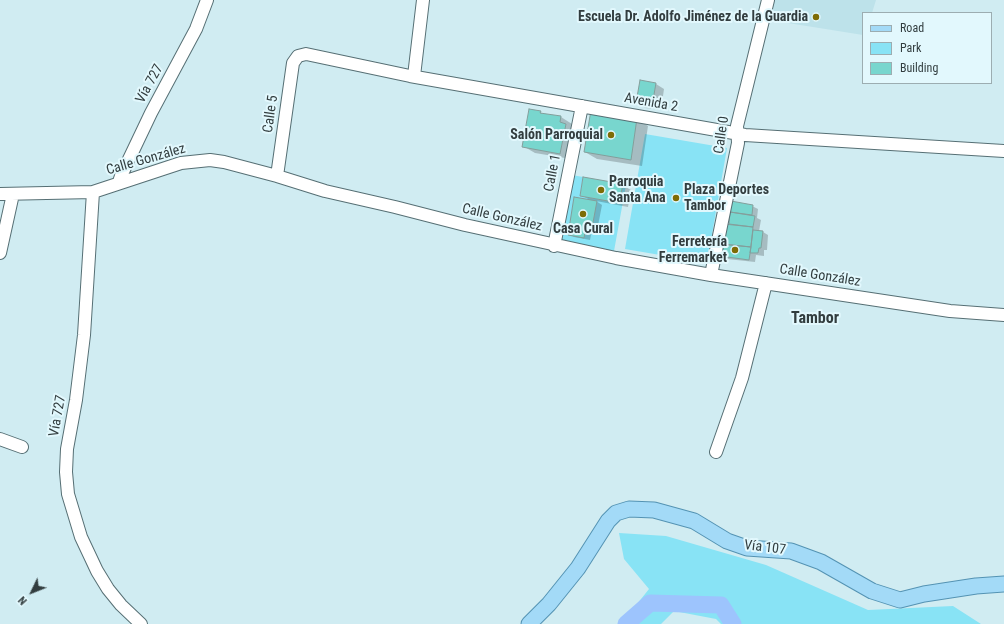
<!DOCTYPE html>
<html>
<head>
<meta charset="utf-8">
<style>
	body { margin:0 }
	#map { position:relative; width:1004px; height:624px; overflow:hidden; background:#d0ecf2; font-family:"Roboto Condensed",sans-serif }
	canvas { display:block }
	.legend { position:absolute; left:862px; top:12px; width:130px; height:72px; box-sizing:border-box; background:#e2f8fd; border:1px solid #9cadb1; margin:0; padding:5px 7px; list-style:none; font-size:12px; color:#323d3f }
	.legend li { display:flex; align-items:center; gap:8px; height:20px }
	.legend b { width:20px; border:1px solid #9cadb1 }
	.north { position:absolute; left:12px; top:572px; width:40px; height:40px; -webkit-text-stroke:3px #e2f8fd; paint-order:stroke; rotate:227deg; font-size:11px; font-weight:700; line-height:16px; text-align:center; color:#323d3f }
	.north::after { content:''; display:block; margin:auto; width:14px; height:18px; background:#323d3f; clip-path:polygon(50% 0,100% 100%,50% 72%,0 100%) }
</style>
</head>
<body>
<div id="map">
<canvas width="1004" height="624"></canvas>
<ul class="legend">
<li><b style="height:5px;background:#a3daf7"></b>Road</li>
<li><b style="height:11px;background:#88e3f5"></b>Park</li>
<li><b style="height:11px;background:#78d6ce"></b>Building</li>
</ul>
<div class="north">N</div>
</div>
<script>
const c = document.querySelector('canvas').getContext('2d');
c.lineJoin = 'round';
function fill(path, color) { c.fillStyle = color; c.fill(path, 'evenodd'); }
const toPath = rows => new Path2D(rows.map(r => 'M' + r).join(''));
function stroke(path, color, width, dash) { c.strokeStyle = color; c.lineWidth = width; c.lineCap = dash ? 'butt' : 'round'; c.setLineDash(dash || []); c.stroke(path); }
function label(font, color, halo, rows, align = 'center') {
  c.font = font + ' "Roboto Condensed",sans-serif'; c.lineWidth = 4; c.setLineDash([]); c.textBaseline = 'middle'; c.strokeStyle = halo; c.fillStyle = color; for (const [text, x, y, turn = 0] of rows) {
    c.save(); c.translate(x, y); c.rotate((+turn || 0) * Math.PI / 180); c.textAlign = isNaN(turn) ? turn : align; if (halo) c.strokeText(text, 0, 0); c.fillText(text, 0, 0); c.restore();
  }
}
const built = toPath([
	[774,0,876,0,872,13,863,13,863,35,769,20]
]);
const green = toPath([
	[645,134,727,148,707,263,625,249],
	[572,175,583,177,580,196,619,203,623,184,626,185,614,251,561,241],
	[619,533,666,536,766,565,868,610,953,606,981,624,721,624,716,619,674,611,661,624,621,624,649,589,624,559]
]);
const shadow = toPath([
	[641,81,656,84,664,89,661,110,645,108,637,103],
	[540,112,543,114,561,117,572,124,571,128,577,131,571,159,535,153,523,146],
	[637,119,648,126,642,166,597,159,585,152],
	[622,185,631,190,628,207,596,201,602,205,597,231,592,230,590,240,574,237,569,234,590,200,581,195],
	[732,202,752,206,758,209,757,218,761,220,759,231,763,232,768,235,767,250,764,250,764,256,756,255,755,262,727,259,721,255,722,245,734,226,730,224]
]);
const river = toPath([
	[626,624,650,603,721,605,733,624]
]);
const building = toPath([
	[640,80,656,83,652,106,636,103,640,80],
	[529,109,541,111,540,113,561,116,560,122,566,124,560,154,522,147,529,109],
	[591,110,637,118,631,160,584,152,591,110],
	[583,177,623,184,619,203,580,196,583,177],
	[574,197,597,201,592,228,586,227,584,238,568,235,574,197],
	[731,201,753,205,752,215,730,212,731,201],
	[730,212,755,216,753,227,729,224,730,212],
	[724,224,753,227,751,247,722,244,724,224],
	[753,230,763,231,761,248,759,248,758,253,750,253,753,230],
	[721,244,751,247,749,260,720,256,721,244]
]);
const minor = toPath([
	[414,76,423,0],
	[277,176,293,63,298,56,306,54,410,76,745,135,1004,151],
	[119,182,121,176,151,113,196,29,207,0],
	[93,192,84,335,76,400,67,449,66,472,68,494,81,537,97,571,108,589,121,605,141,624],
	[0,194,93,192,181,163,210,160,224,162,277,176,325,191,395,207,465,225,616,258,711,275,950,311,1004,315],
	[554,246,582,106],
	[0,253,13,194],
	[711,275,738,143,737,126,768,0],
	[0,439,22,447],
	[716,452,742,378,766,283]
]);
const major = toPath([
	[529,624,549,604,578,568,608,521,616,513,629,509,654,510,694,521,727,541,747,548,791,551,821,562,872,591,900,600,924,594,976,586,1004,584]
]);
const markers = [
	[816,17,4,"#7e6c05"],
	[611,135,4,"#7e6c05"],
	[601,190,4,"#7e6c05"],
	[676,198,4,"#7e6c05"],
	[583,214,4,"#7e6c05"],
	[735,250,4,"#7e6c05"]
];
const poiNames = [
	["Escuela Dr. Adolfo Jiménez de la Guardia",808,17],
	["Salón Parroquial",603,135],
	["Parroquia",609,182,"left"],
	["Santa Ana",609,198,"left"],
	["Plaza Deportes",684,190,"left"],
	["Tambor",684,206,"left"],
	["Casa Cural",583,229,"center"],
	["Ferretería",727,242],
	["Ferremarket",727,258]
];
const streetNames = [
	["Vía 727",150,84,-61],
	["Avenida 2",651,103,10],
	["Calle 5",271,114,-82],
	["Calle 0",722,135,-82],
	["Calle González",146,160,-16],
	["Calle 1",553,173,-79],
	["Calle González",502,218,13],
	["Calle González",820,276,9],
	["Vía 727",58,416,-80],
	["Vía 107",765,548,7]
];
const quarterNames = [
	["Tambor",815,319]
];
fill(built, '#bde2ea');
fill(green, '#88e3f5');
fill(shadow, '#0003');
stroke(river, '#9dc4fd', 17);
fill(building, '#78d6ce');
stroke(building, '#839e9b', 1);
stroke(minor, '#566f74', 14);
stroke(major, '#5493b3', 17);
stroke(minor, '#fff', 12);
stroke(major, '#a3daf7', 15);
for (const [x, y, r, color] of markers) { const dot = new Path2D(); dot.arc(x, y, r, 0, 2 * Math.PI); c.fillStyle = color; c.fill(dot); stroke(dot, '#e2f8fd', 1.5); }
label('bold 14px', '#323d3f', '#e2f8fd', poiNames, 'right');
label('14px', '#323d3f', '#e2f8fd', streetNames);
label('bold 16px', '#323d3f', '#e2f8fd', quarterNames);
</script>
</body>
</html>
